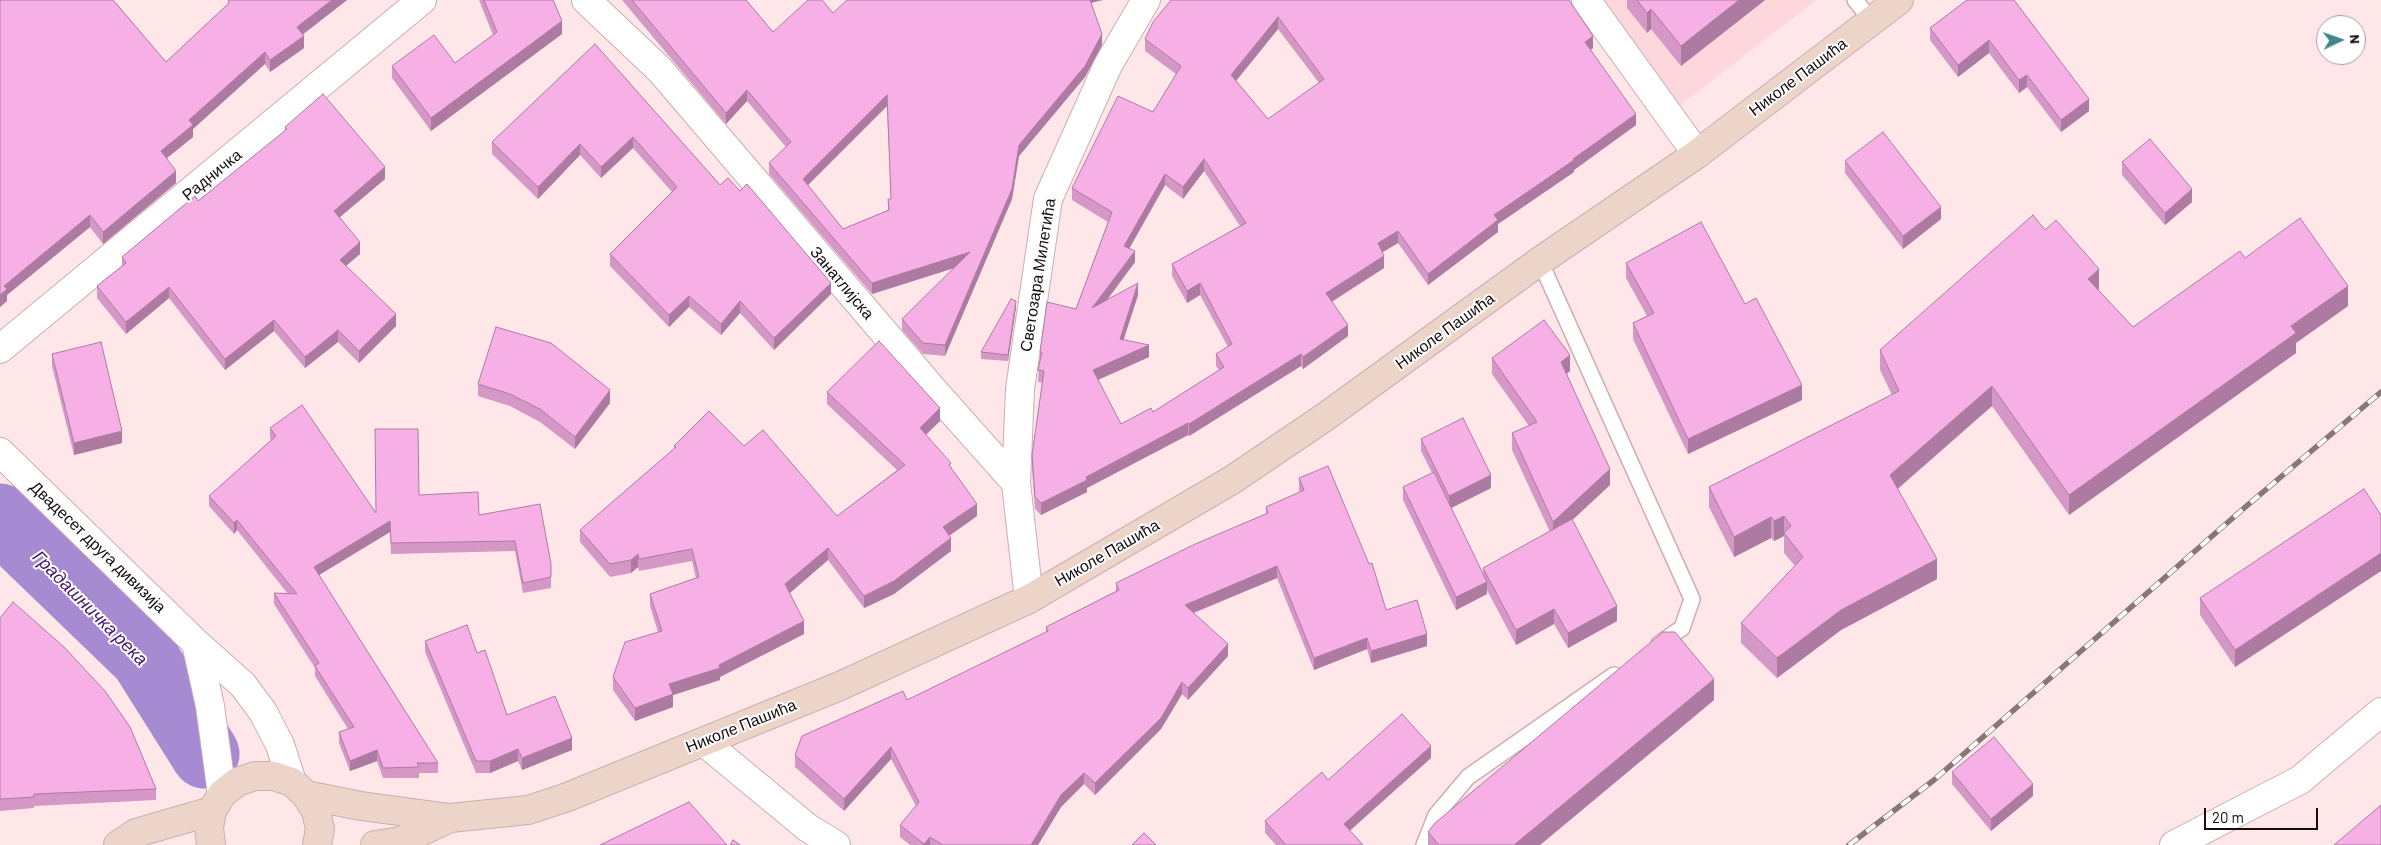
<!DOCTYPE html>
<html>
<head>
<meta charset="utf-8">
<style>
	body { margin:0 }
	#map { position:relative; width:2381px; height:845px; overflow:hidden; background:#ffe7e9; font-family:Barlow,sans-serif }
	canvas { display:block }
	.north { position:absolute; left:2316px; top:15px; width:50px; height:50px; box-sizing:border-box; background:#fff; border:1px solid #a29e9f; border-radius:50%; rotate:87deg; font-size:14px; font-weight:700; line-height:20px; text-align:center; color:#160c0e }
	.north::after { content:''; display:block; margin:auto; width:18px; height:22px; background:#3f8788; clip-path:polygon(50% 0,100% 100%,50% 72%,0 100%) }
	.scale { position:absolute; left:2204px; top:808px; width:114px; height:22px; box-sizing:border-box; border:2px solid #160c0e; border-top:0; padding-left:6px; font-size:15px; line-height:18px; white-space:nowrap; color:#160c0e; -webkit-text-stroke:4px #fff; paint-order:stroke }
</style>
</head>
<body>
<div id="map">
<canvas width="2381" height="845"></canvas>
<div class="north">N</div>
<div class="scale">20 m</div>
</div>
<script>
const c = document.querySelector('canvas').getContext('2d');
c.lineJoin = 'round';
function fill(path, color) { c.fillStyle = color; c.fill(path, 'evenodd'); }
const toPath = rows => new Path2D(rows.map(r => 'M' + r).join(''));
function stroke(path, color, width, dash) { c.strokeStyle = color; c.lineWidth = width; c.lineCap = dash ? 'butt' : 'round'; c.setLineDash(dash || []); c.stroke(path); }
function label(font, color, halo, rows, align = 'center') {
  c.font = font + ' Barlow,sans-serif'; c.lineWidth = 4; c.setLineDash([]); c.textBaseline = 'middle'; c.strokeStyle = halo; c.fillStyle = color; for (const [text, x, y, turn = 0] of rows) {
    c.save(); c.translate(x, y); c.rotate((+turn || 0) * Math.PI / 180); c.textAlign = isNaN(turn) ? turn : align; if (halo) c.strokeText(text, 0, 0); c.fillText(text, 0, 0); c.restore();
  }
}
const built = toPath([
	[1593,0,1816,0,1673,111]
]);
const river = toPath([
	[0,518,144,657,205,754]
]);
const service = toPath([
	[1855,0,1872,21],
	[1540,261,1692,599,1682,628,1659,644],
	[1424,845,1436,815,1468,777,1614,675]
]);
const minor = toPath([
	[586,0,660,70,935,392,1016,483,1029,599],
	[1586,0,1697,154],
	[0,349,422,0],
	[1016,483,1020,389,1048,199,1108,65,1146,0],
	[704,742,808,828,836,845],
	[2174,845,2300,780,2381,712]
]);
const tertiary = toPath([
	[0,452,196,643,243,685,263,712,280,745,292,782],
	[196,643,210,706,222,794]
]);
const secondary = toPath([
	[306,795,361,806,450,818,528,810,565,798,840,686,1029,599,1232,480,1325,417,1540,261,1697,154,1899,0],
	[118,845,136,833,212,811],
	[211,845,209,828,212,811,222,794,237,782,255,776,274,776,292,782,306,795,316,811,320,829,317,845],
	[375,845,401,841,450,818]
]);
const rail = toPath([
	[1849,845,1934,780,2243,509,2381,392]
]);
const wall = toPath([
	[229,0,347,0,303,34,304,48,270,72,265,64,193,129,193,137,166,158,176,183,103,244,90,227,7,295,7,301,0,307,116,3,166,62,228,4,228,1],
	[479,0,553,0,562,34,431,131,392,78,392,66,455,63,493,35],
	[622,0,746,0,773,32,833,13,1091,3,1102,45,1085,77,1019,156,1012,199,945,356,923,354,902,330,902,319,954,268,872,294,769,174,769,163,786,147,747,101,726,124],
	[887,106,891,199,888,199,888,210,843,229,808,185],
	[1171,0,1593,48,1591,50,1636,125,1574,170,1574,172,1498,224,1498,232,1428,285,1398,243,1382,252,1384,268,1332,302,1348,336,1303,369,1301,366,1189,436,1188,435,1087,488,1087,492,1041,515,1035,509,1032,467,1032,455,1043,383,1038,382,1040,352,1076,309,1108,222,1072,200,1072,188,1153,112,1176,74,1145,51,1145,39],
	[1278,29,1319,83,1268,119,1236,81],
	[1204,171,1240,226,1172,264,1172,276,1187,303,1200,295,1228,347,1216,354,1216,366,1219,370,1153,412,1121,424,1098,380,1149,357,1124,339,1138,295,1107,300,1135,262,1129,248,1165,185,1183,199],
	[1627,0,1765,0,1681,66,1651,29,1647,33,1627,8],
	[1967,0,2089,111,2061,132,2027,87,2019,93,1989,53,1958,77,1930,40,1930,28],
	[595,44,720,185,831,294,774,350,740,313,721,335,689,307,669,327,610,266,610,254,672,192,633,148,601,178,580,155,538,199,492,154,492,142],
	[285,127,385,179,340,217,360,254,346,266,396,326,359,363,338,342,305,368,274,331,225,370,169,298,126,334,97,298,97,286,122,266,122,257,198,201,285,131],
	[1845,161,1941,219,1903,249,1845,173],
	[2122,162,2192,202,2165,225,2122,175],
	[2245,258,2348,306,2296,343,2296,353,2069,515,1992,406,1898,489,1937,579,1841,630,1777,678,1741,643,1741,623,1795,566,1784,553,1784,536,1774,541,1771,538,1734,557,1709,507,1709,487,1892,395,1880,370,1880,350,2099,289,2098,290,2133,327],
	[1626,263,1745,304,1802,400,1688,454,1633,339,1633,323,1647,316,1626,278],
	[1016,307,1008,361,981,359,981,352],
	[52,354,122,443,74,455,52,366],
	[1492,358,1570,371,1567,374,1610,485,1572,520,1617,621,1568,648,1554,624,1516,645,1487,590,1487,594,1456,610,1403,500,1403,487,1432,473,1421,451,1421,439,1491,488,1451,508,1483,574,1483,568,1550,532,1512,450,1512,433,1529,426,1492,374],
	[478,384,610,403,575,449,540,422,510,406,478,396],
	[827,392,940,421,926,435,951,467,977,516,949,536,951,551,894,594,864,608,828,560,790,593,804,634,720,677,720,680,673,695,673,707,635,721,613,690,613,677,658,632,650,606,650,594,696,578,692,561,639,571,638,567,631,573,610,577,580,542,580,530,674,449,674,446,744,446,837,516,897,470,827,404],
	[270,428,376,512,419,495,479,515,551,564,551,588,523,593,515,551,391,554,390,532,319,575,438,763,438,773,419,773,419,778,383,778,377,761,350,771,339,743,339,732,348,729,315,676,315,668,274,604,274,593,288,594,237,530,234,534,209,506,209,496,271,440,270,438],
	[1299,478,1386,610,1427,646,1371,663,1367,649,1314,670,1277,578,1194,613,1228,656,1188,700,1182,694,1161,729,1095,795,1084,784,1061,807,1038,845,910,845,900,837,900,825,916,806,891,759,844,811,795,767,795,755,907,700,1046,633,1046,627,1116,591,1116,583,1266,514,1266,507,1300,492,1299,490],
	[2381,515,2381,571,2235,667,2200,615,2200,598],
	[0,618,156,789,156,800,34,806,34,808,0,811],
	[425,641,477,653,507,715,572,750,522,770,518,761,490,773,476,773,425,652],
	[1714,700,1540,845,1428,845,1428,832],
	[1431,758,1349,830,1363,845,1276,845,1265,833,1265,821],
	[1952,772,2033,796,1991,831,1952,784]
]);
const shadedWall = toPath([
	[332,0,347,0,297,39,297,27],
	[1087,0,1103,0,1087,4],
	[1739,0,1765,0,1681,66,1681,46],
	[1651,9,1651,29,1647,33,1647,13],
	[1278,17,1278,29,1231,87,1231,75],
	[562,21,562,34,431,131,431,118],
	[1102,34,1102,45,1085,77,1019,156,1012,199,945,356,945,345,1019,145],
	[304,36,304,48,270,72,270,60],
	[1593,36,1593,48,1585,53,1585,42],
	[1989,40,1989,53,1958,77,1958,65],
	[265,52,265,64,193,129,193,137,161,163,161,151,189,120],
	[2027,75,2027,87,2019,93,2019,80],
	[747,90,747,101,726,124,726,113],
	[887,95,887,106,803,190,803,179],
	[2089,99,2089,111,2061,132,2061,120],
	[1636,114,1636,125,1574,170,1574,172,1498,224,1498,232,1428,285,1428,274,1494,215],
	[633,137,633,148,601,178,601,167],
	[580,144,580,155,538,199,538,187],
	[1204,159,1204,171,1183,199,1183,187],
	[385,167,385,179,334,222,334,211],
	[176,171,176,183,103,244,103,232],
	[1165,174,1165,185,1124,258,1124,246],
	[2192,189,2192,202,2165,225,2165,213],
	[1941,207,1941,219,1903,249,1903,236],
	[90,215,90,227,7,295,7,301,0,307,0,295,4,286],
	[1398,231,1398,243,1378,255,1378,243],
	[360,242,360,254,340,271,340,260],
	[1135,251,1135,262,1092,320,1092,308],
	[970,252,970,263,872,294,872,283],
	[1384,256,1384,268,1326,305,1326,293],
	[2099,269,2099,289,2088,299,2088,279],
	[831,283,831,294,774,350,774,338],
	[1138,283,1138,295,1120,350,1120,339],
	[1200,283,1200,295,1187,303,1187,291],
	[2348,286,2348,306,2296,343,2296,353,2069,515,2069,495,2291,326],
	[169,287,169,298,126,334,126,322],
	[689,296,689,307,669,327,669,315],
	[740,301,740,313,721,335,721,324],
	[1016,301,1016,307,1008,361,1008,355],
	[396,314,396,326,359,363,359,351],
	[274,320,274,331,225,370,225,359],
	[1348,325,1348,336,1303,369,1303,357],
	[338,330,338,342,305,368,305,357],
	[1149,345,1149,357,1093,382,1093,370],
	[1301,354,1301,366,1189,436,1189,424],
	[1570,355,1570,371,1561,378,1561,362],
	[1802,385,1802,400,1688,454,1688,439],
	[1992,386,1992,406,1890,495,1890,475],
	[610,390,610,403,575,449,575,437],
	[940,408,940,421,920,440,920,428],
	[1188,423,1188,435,1087,488,1087,492,1041,515,1041,503,1086,477],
	[122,431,122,443,74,455,74,443],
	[1610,469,1610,485,1553,538,1553,522],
	[1491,475,1491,488,1449,509,1449,496],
	[977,504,977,516,943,540,943,527],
	[1784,516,1784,536,1774,541,1774,521],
	[1771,517,1771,538,1734,557,1734,537],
	[237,520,237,530,234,534,234,523],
	[390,521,390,532,314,578,314,567],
	[951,538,951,551,894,594,864,608,864,596],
	[828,548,828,560,785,597,785,584],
	[2381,553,2381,571,2235,667,2235,650],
	[638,554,638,567,631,573,631,560],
	[1937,559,1937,579,1841,630,1777,678,1777,658,1841,610],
	[1277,566,1277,578,1185,616,1185,605],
	[1487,582,1487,594,1456,610,1456,597],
	[1617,606,1617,621,1568,648,1568,633],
	[1554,609,1554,624,1516,645,1516,630],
	[804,621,804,634,720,677,720,680,673,695,673,707,635,721,635,708,669,684,719,665],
	[1427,634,1427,646,1371,663,1371,651],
	[1367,638,1367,649,1314,670,1314,658],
	[1228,644,1228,656,1188,700,1188,688],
	[1714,679,1714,700,1540,845,1514,845],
	[1182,682,1182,694,1161,729,1095,795,1095,783],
	[572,738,572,750,522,770,522,758],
	[1431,746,1431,758,1344,836,1344,824],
	[891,747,891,759,844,811,844,799],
	[518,749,518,761,490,773,490,761],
	[377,750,377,761,350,771,350,761],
	[1084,773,1084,784,1061,807,1038,845,1031,845,1061,795],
	[2033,784,2033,796,1991,831,1991,819],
	[930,837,930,845,924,845,924,844]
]);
const building = toPath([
	[0,0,113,0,166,62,229,3,228,1,229,0,332,0,297,27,304,36,270,60,265,52,189,120,193,125,161,151,176,171,103,232,90,215,4,286,7,289,0,295,0,0],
	[484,0,553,0,562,21,431,118,392,66,434,35,455,63,497,32,484,0],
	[632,0,746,0,773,32,808,0,822,0,833,13,847,0,1090,0,1102,34,1085,66,1019,145,1012,189,945,345,923,343,902,319,970,252,872,283,769,163,791,142,747,90,726,113,632,0],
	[887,95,891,199,888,199,889,210,843,229,803,179,887,95],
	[1171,0,1569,0,1593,36,1585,42,1636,114,1573,159,1574,160,1494,215,1498,220,1428,274,1398,231,1378,243,1384,256,1326,293,1348,325,1303,357,1301,354,1189,424,1188,423,1086,477,1087,480,1041,503,1035,497,1032,455,1044,371,1038,370,1042,352,1040,352,1047,302,1076,309,1112,212,1072,188,1118,96,1153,112,1181,66,1145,39,1153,22,1171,0],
	[1278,17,1324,79,1268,119,1231,75,1278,17],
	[1204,159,1246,223,1172,264,1187,291,1200,283,1232,344,1216,354,1224,367,1153,412,1151,408,1121,424,1093,370,1149,345,1120,339,1138,283,1092,308,1135,251,1124,246,1165,174,1183,187,1204,159],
	[1637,0,1739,0,1681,46,1651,9,1647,13,1637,0],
	[1967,0,2014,0,2089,99,2061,120,2027,75,2019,80,1989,40,1958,65,1930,28,1967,0],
	[595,44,720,185,728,178,740,191,747,184,831,283,774,338,740,301,721,324,689,296,669,315,610,254,677,187,633,137,601,167,580,144,538,187,492,142,595,44],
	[323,94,385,167,334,211,360,242,340,260,396,314,359,351,338,330,305,357,274,320,225,359,169,287,126,322,97,286,126,263,122,257,195,196,198,201,287,129,285,127,323,94],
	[1883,132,1941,207,1903,236,1845,161,1883,132],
	[2150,139,2192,189,2165,213,2122,162,2150,139],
	[2033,215,2045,230,2056,220,2099,269,2088,279,2133,327,2240,251,2245,258,2300,218,2348,286,2291,326,2296,333,2069,495,1992,386,1890,475,1937,559,1841,610,1777,658,1741,623,1803,557,1784,533,1791,526,1784,516,1774,521,1771,517,1734,537,1709,487,1899,391,1880,350,2033,215],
	[1701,222,1745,304,1756,298,1802,385,1688,439,1633,323,1654,313,1626,263,1701,222],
	[1011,299,1016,301,1008,355,981,352,1011,299],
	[1544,320,1570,355,1561,362,1610,469,1553,522,1512,433,1537,422,1492,358,1544,320],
	[496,327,551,343,610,390,575,437,540,409,510,394,478,384,496,327],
	[879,341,940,408,920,428,951,463,949,465,977,504,943,527,951,538,894,581,864,596,828,548,785,584,804,621,719,665,720,668,669,684,673,694,635,708,613,677,625,642,662,631,650,594,699,577,692,549,639,559,638,554,631,560,610,564,580,530,676,447,674,446,709,411,744,446,763,430,837,516,905,465,827,392,879,341],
	[101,342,122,431,74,443,52,354,101,342],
	[302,405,376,513,375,429,418,429,419,495,478,492,479,515,540,504,551,564,551,577,523,583,515,541,391,543,390,521,314,567,438,763,417,763,419,767,383,768,377,750,350,761,339,732,354,727,315,666,319,663,274,593,297,594,237,520,234,523,209,496,276,436,270,428,302,405],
	[1463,418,1491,475,1449,496,1421,439,1463,418],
	[1328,466,1369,564,1372,563,1386,610,1417,600,1427,634,1371,651,1367,638,1314,658,1277,566,1185,605,1228,644,1188,688,1182,682,1161,718,1095,783,1084,773,1061,795,1031,845,943,845,930,837,924,844,900,825,919,802,891,747,844,799,795,755,802,736,903,691,907,700,1048,631,1046,627,1119,590,1116,583,1193,545,1268,513,1266,507,1304,490,1299,478,1328,466],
	[1434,472,1487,582,1456,597,1403,487,1434,472],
	[2364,489,2381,515,2381,553,2235,650,2200,598,2364,489],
	[1572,519,1617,606,1568,633,1554,609,1516,630,1483,568,1572,519],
	[13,602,64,647,105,691,130,727,156,789,34,794,34,797,0,799,0,618,13,602],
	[467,625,477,653,485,650,507,715,555,696,572,738,522,758,518,749,490,761,476,761,425,641,467,625],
	[1663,632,1675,632,1714,679,1514,845,1439,845,1428,832,1435,823,1663,632],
	[1402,714,1431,746,1344,824,1363,845,1286,845,1265,821,1322,772,1328,780,1402,714],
	[1994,737,2033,784,1991,819,1952,772,1994,737],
	[689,802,727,845,600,845,689,802],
	[2381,805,2381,845,2334,845,2381,805],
	[1144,833,1156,845,1132,845,1144,833],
	[733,840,740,845,730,845,733,840]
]);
const streetNames = [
	["Николе Пашића",1798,77,-37],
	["Радничка",212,175,-39],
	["Светозара Милетића",1038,275,-81],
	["Занатлијска",842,283,50],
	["Николе Пашића",1445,331,-36],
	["Двадесет друга дивизија",98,547,44],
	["Николе Пашића",1107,553,-30],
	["Николе Пашића",741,726,-22]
];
const waterNames = [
	["Градашничка река",90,608,45]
];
fill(built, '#fed7dc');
stroke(river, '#a68bd3', 69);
stroke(service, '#cbaeb2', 18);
stroke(minor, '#cbaeb2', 30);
stroke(tertiary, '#cbaeb2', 30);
stroke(secondary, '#cbaeb2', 30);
stroke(service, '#fff', 15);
stroke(minor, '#fff', 28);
stroke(tertiary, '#fff', 28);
stroke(secondary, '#edd4c8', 28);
stroke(rail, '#887779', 5.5);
stroke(rail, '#fff', 4, [11]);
fill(wall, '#d497c6');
fill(shadedWall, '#ad7ba1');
fill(building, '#f7b0e6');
stroke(building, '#ad7ba1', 1);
label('16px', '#160c0e', '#fff', streetNames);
label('italic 18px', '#41196d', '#fff', waterNames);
</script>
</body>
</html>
